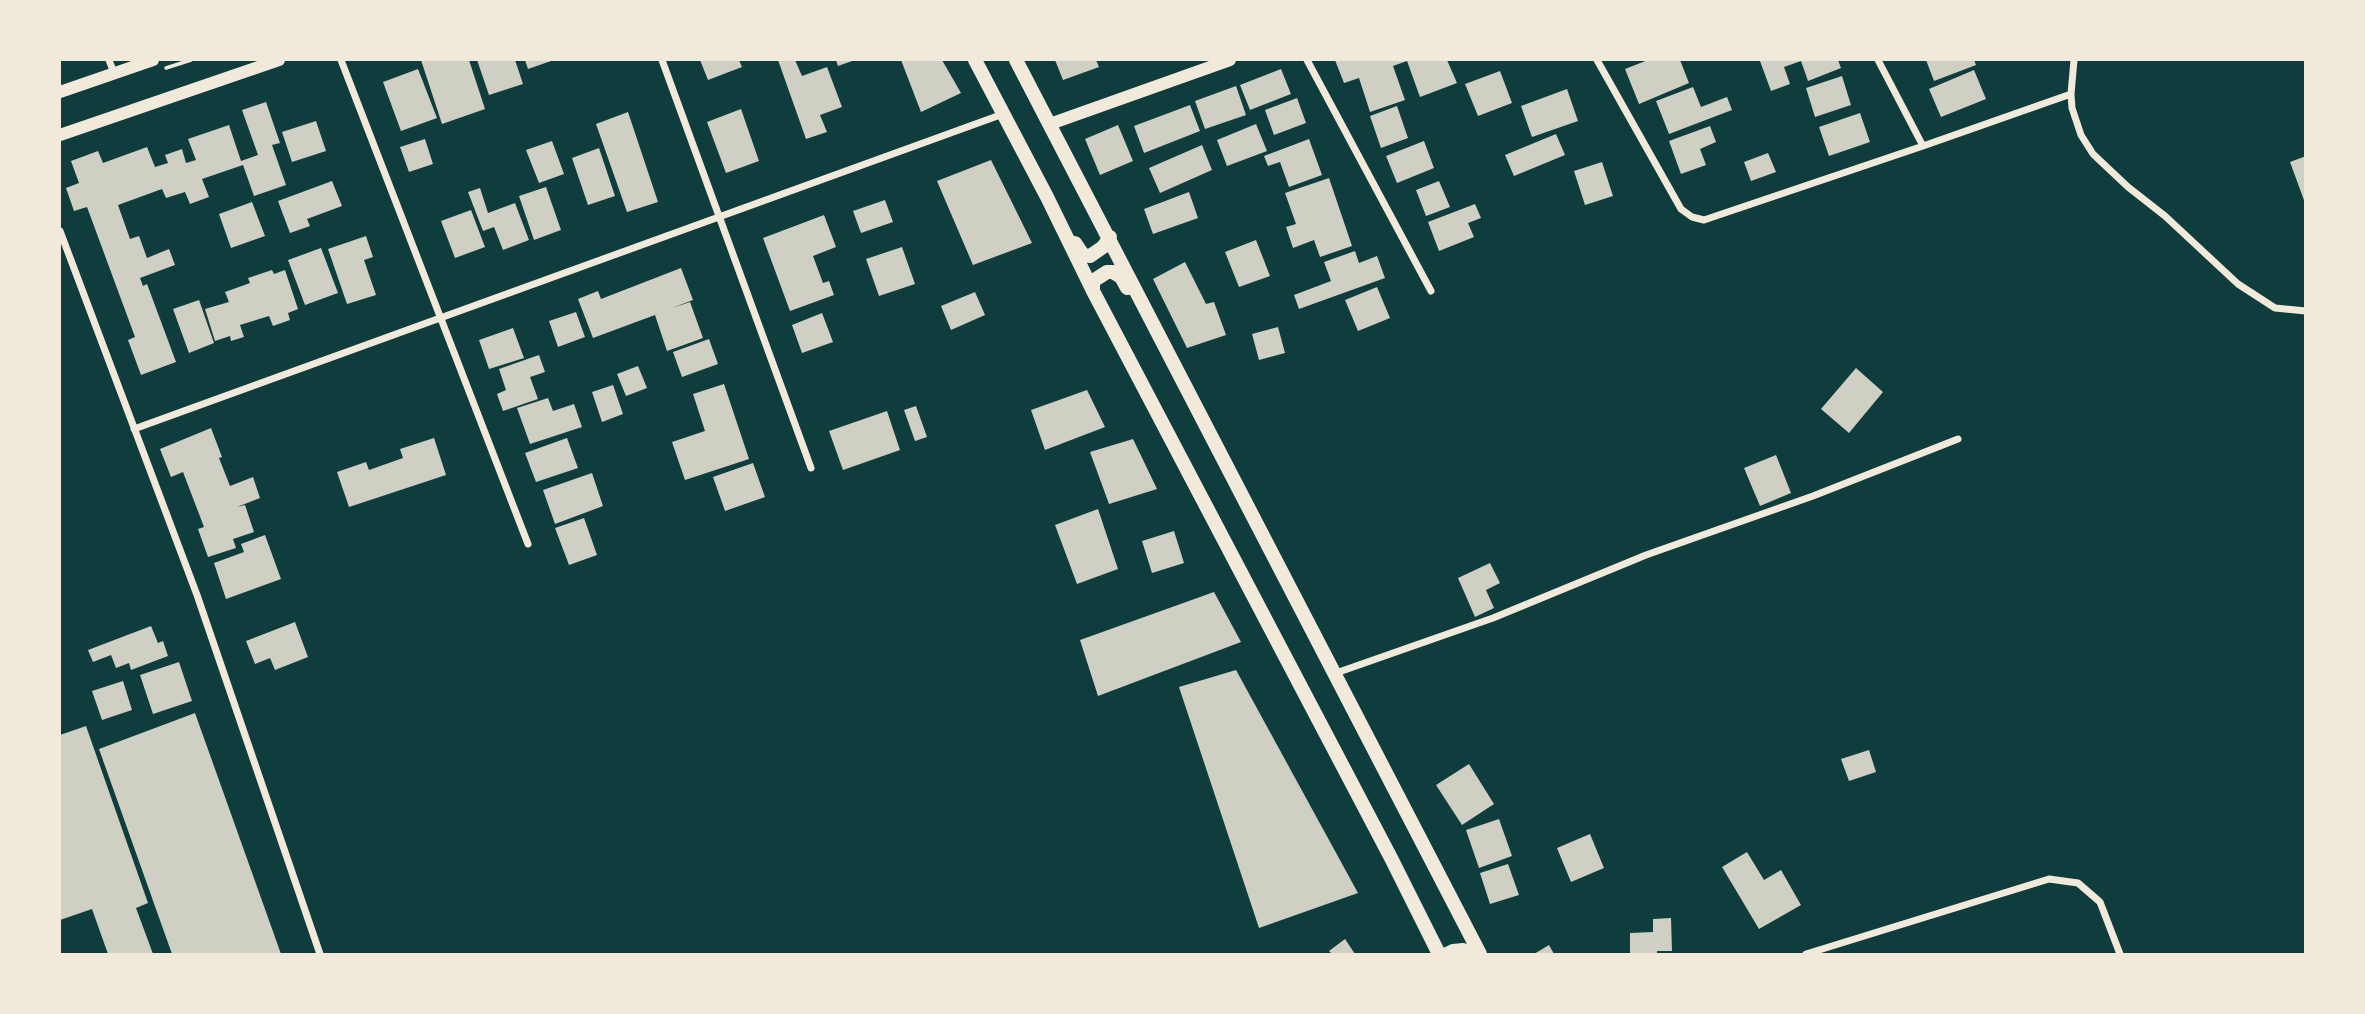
<!DOCTYPE html>
<html>
<head>
<meta charset="utf-8">
<style>
	body { margin:0 }
	#map { position:relative; width:2365px; height:1014px; overflow:hidden; background:#0f3d3e; font-family:"Public Sans",sans-serif }
	canvas { display:block }
	.frame { position:absolute; inset:0; border:61px solid #f1e9da; pointer-events:none }
</style>
</head>
<body>
<div id="map">
<canvas width="2365" height="1014"></canvas>
<div class="frame"></div>
</div>
<script>
const c = document.querySelector('canvas').getContext('2d');
c.lineJoin = 'round';
function fill(path, color) { c.fillStyle = color; c.fill(path, 'evenodd'); }
const toPath = rows => new Path2D(rows.map(r => 'M' + r).join(''));
function stroke(path, color, width, dash) { c.strokeStyle = color; c.lineWidth = width; c.lineCap = dash ? 'butt' : 'round'; c.setLineDash(dash || []); c.stroke(path); }
const building = toPath([
	[421,60,469,60,485,109,442,124],
	[477,60,515,60,523,84,489,95],
	[525,60,554,60,528,69],
	[700,60,739,60,742,67,708,80],
	[778,60,795,60,802,76,827,67,842,107,820,115,827,132,806,139],
	[836,60,855,60,838,66],
	[901,60,942,60,961,93,921,112],
	[1055,60,1096,60,1099,67,1063,80],
	[1335,60,1447,60,1457,83,1420,97,1407,61,1393,66,1405,100,1370,112,1359,78,1344,83],
	[1648,60,1680,60,1689,83,1639,104,1625,69],
	[1765,60,1838,60,1841,68,1808,81,1801,61,1784,67,1790,84,1771,91,1760,61],
	[1926,60,1974,60,1976,65,1934,81],
	[418,69,437,118,401,131,383,82],
	[1281,69,1291,94,1250,110,1240,85],
	[1974,70,1986,99,1941,117,1929,89],
	[1500,71,1512,103,1478,116,1465,84],
	[1842,76,1851,105,1815,117,1806,88],
	[1236,86,1246,115,1205,129,1195,101],
	[1693,87,1701,107,1727,97,1732,110,1669,134,1656,101],
	[1567,89,1578,121,1532,137,1521,106],
	[1297,98,1306,123,1274,135,1265,110],
	[266,102,280,143,272,145,286,185,254,196,243,165,202,179,209,197,190,204,185,192,166,198,162,189,118,205,130,239,139,236,147,258,169,249,175,265,140,278,143,286,147,284,176,362,141,375,128,340,135,337,87,207,74,211,66,188,79,183,71,161,98,151,103,163,147,147,155,167,168,163,165,155,182,149,186,163,196,160,188,139,229,125,241,161,258,155,242,110],
	[1190,105,1200,131,1144,153,1134,126],
	[1397,106,1408,138,1381,148,1370,116],
	[741,109,759,161,726,173,707,122],
	[628,112,658,202,627,212,596,124],
	[1860,113,1870,142,1829,156,1819,127],
	[316,121,326,151,292,162,282,132],
	[1256,124,1267,151,1227,166,1217,140],
	[1118,125,1133,161,1100,175,1085,139],
	[1710,126,1716,142,1700,149,1706,165,1681,174,1669,141],
	[1556,134,1565,155,1514,176,1505,155],
	[425,139,433,164,409,172,400,147],
	[1309,139,1322,175,1289,187,1280,162,1268,166,1264,156],
	[552,141,564,174,539,183,526,150],
	[1424,141,1434,168,1397,183,1386,156],
	[1202,145,1212,170,1160,193,1149,168],
	[599,148,615,196,588,205,572,158],
	[1768,153,1776,172,1751,181,1744,162],
	[2306,156,2306,203,2305,203,2290,162],
	[991,160,1032,243,973,265,937,181],
	[1602,162,1613,196,1585,205,1574,171],
	[1329,178,1352,246,1320,257,1314,240,1293,248,1286,227,1296,224,1285,193],
	[332,181,342,206,307,219,310,226,290,233,278,201],
	[1439,181,1450,207,1426,216,1416,190],
	[546,187,561,230,534,240,519,196],
	[480,188,488,213,515,203,529,240,503,250,494,227,483,231,468,192],
	[1189,192,1198,218,1153,234,1144,209],
	[885,200,893,222,861,233,853,211],
	[252,202,265,236,231,248,219,214],
	[1475,204,1481,218,1468,223,1474,237,1439,251,1428,222],
	[471,210,485,247,455,258,441,221],
	[824,215,836,247,813,256,823,283,829,281,834,295,790,311,763,238],
	[366,236,373,257,364,260,376,295,347,304,328,249],
	[1256,240,1270,276,1239,287,1225,252],
	[902,247,915,284,879,296,866,259],
	[321,248,338,293,305,305,288,260],
	[1355,251,1359,263,1377,256,1385,278,1299,309,1294,295,1331,281,1324,262],
	[1185,262,1206,304,1214,302,1226,335,1187,348,1153,279],
	[681,268,693,300,672,308,690,302,703,338,667,351,655,315,593,338,578,299,598,291,601,299],
	[272,270,274,274,285,270,298,309,288,313,290,320,273,326,269,316,240,325,244,337,231,341,230,336,215,341,205,309,229,302,225,292,250,283,248,278],
	[1377,287,1390,318,1358,331,1345,300],
	[975,292,985,315,951,330,941,306],
	[199,300,214,343,189,353,173,309],
	[576,312,585,337,558,347,549,321],
	[822,313,833,342,802,353,792,325],
	[1278,327,1285,353,1259,360,1252,334],
	[513,328,524,358,489,369,479,340],
	[709,339,718,364,682,377,673,352],
	[539,355,545,372,530,377,538,399,503,411,497,394,506,390,499,369],
	[638,366,647,388,626,396,617,374],
	[1856,368,1883,392,1849,433,1821,409],
	[724,384,749,459,685,480,672,442,705,431,693,394],
	[613,385,623,414,602,422,592,392],
	[1087,390,1105,427,1045,450,1031,410],
	[548,398,553,411,574,404,582,427,530,444,517,408],
	[916,406,927,437,915,441,904,410],
	[887,411,900,450,843,470,829,431],
	[211,428,222,457,219,458,230,486,253,477,260,498,237,507,245,505,254,532,233,539,236,548,208,557,198,529,204,527,183,472,171,477,160,449],
	[434,438,446,475,349,507,337,472,366,462,369,470,403,458,400,449],
	[567,438,578,468,536,482,525,453],
	[1133,439,1157,489,1109,504,1090,452],
	[1776,455,1791,493,1760,506,1744,468],
	[753,463,765,497,725,511,713,477],
	[592,473,603,506,555,524,543,490],
	[1098,509,1118,569,1077,584,1055,525],
	[584,518,597,555,569,565,555,528],
	[1174,531,1184,563,1152,573,1142,541],
	[265,535,281,579,226,599,214,563,244,552,241,544],
	[1490,563,1500,583,1486,590,1494,608,1475,617,1458,578],
	[1214,592,1241,642,1098,696,1080,640],
	[295,622,308,657,275,670,270,658,255,664,246,641],
	[151,626,158,643,163,641,168,656,131,670,129,663,116,668,111,655,93,662,88,650],
	[179,662,192,701,153,714,140,675],
	[1236,670,1358,893,1259,928,1179,687],
	[123,681,132,710,102,720,92,691],
	[195,713,281,954,172,954,99,749],
	[86,726,148,903,136,908,153,954,108,954,92,909,60,920,60,735],
	[1869,750,1876,772,1849,781,1841,759],
	[1469,764,1494,804,1462,825,1436,785],
	[1499,819,1512,856,1479,868,1466,830],
	[1590,834,1604,868,1571,882,1557,848],
	[1747,852,1764,880,1781,870,1801,905,1759,929,1722,867],
	[1508,864,1519,895,1490,904,1480,873],
	[1671,918,1672,951,1657,951,1657,954,1630,954,1630,933,1653,932,1653,919],
	[1345,939,1355,954,1332,954,1329,951],
	[1549,945,1554,954,1534,954]
]);
const path = toPath([
	[166,68,191,60]
]);
const minor = toPath([
	[109,60,114,73],
	[341,60,528,544],
	[662,60,811,468],
	[1307,60,1431,291],
	[1597,60,1681,209,1692,217,1704,220,1923,146],
	[1878,60,1923,146,2071,94],
	[2074,60,2071,94,2072,108,2081,135,2093,154,2128,187,2165,216,2238,284,2275,308,2306,311],
	[60,231,197,595,320,954],
	[134,429,1003,114],
	[1336,673,1493,618,1646,555,1813,496,1958,439],
	[1806,954,2049,879,2078,883,2100,902,2120,954]
]);
const tertiary = toPath([
	[60,92,153,60],
	[1050,124,1230,60],
	[60,135,279,60]
]);
const secondary = toPath([
	[975,60,1047,197,1093,291,1391,858,1439,954],
	[1016,60,1480,954],
	[1075,243,1083,255,1090,256,1103,247,1110,237],
	[1093,291,1093,281,1107,272,1113,272,1121,277,1127,288],
	[1447,954,1453,951,1463,950,1472,954]
]);
fill(building, '#cfcfc3');
stroke(path, '#f1e9da', 3.5);
stroke(minor, '#f1e9da', 7);
stroke(tertiary, '#f1e9da', 12);
stroke(secondary, '#f1e9da', 14);
</script>
</body>
</html>
